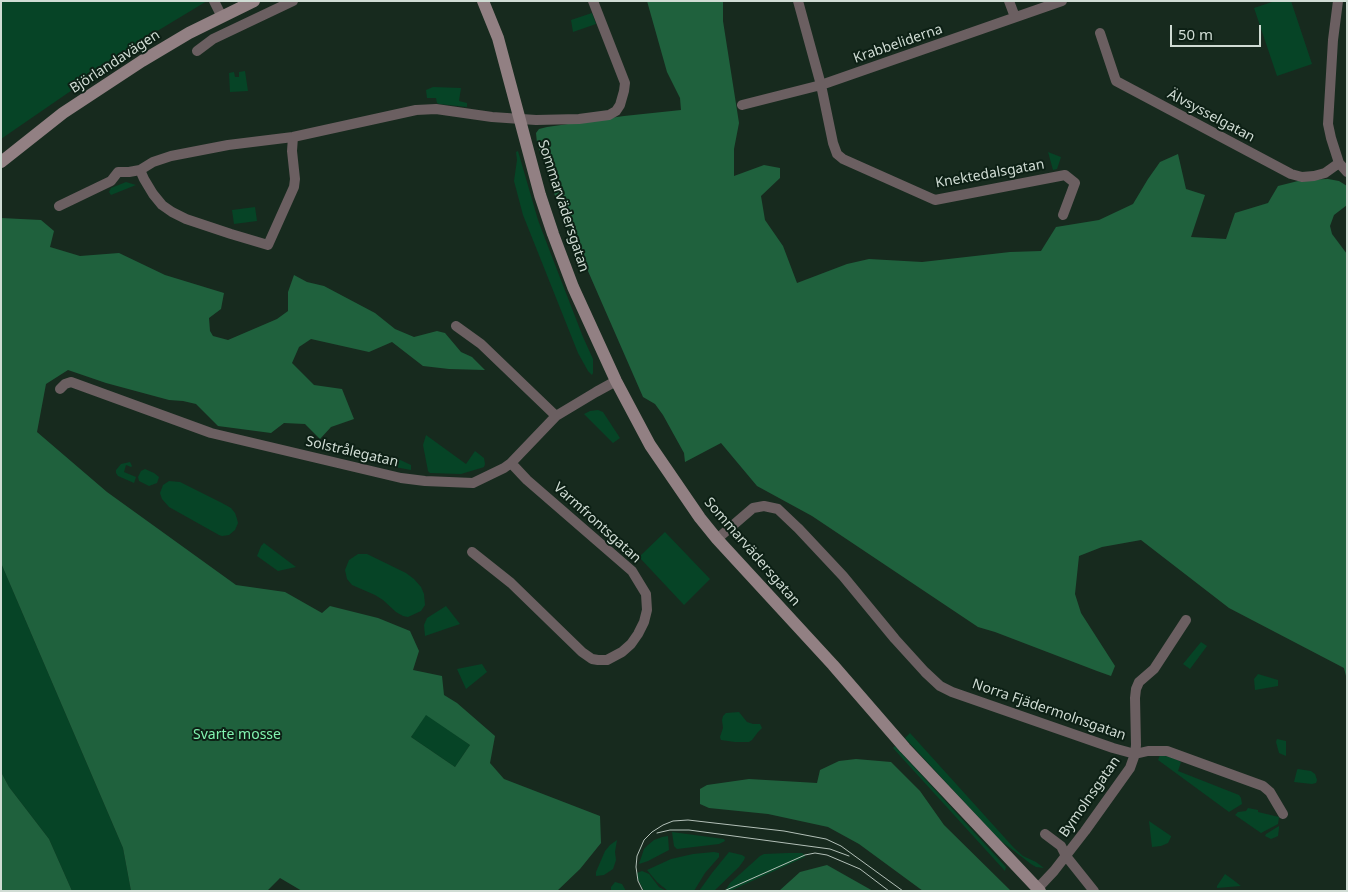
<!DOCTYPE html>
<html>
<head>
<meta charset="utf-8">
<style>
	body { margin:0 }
	#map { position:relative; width:1348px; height:892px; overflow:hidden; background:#172a1e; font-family:"Noto Sans",sans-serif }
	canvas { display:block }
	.frame { position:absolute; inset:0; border:2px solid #d0dcd4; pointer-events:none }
	.scale { position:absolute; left:1170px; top:25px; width:91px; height:22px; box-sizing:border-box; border:2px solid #d0dcd4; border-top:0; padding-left:6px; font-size:15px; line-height:18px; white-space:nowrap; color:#d0dcd4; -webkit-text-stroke:4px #0d2015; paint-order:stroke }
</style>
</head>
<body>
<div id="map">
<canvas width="1348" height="892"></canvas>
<div class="frame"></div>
<div class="scale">50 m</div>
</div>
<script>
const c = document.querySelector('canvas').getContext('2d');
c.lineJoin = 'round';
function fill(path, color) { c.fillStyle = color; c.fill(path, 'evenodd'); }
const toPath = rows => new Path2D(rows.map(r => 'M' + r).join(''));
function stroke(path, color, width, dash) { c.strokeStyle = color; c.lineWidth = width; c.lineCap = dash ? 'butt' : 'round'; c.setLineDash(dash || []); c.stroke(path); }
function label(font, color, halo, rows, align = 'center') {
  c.font = font + ' "Noto Sans",sans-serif'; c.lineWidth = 4; c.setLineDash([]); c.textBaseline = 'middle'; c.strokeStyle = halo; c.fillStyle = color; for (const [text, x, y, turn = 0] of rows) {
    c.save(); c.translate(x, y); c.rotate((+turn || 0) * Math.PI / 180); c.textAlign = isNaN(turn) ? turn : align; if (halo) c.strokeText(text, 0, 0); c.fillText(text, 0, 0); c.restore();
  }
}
const green = toPath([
	[1,1,207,1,154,33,133,50,126,53,1,139],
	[1275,1,1291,1,1312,64,1277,76,1254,8],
	[592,13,596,24,573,32,571,20],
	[245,71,248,91,230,92,229,73,234,72,235,77,239,77,239,72],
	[433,87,461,88,459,101,467,103,467,107,439,104,437,103,436,98,427,98,426,90],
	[518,151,538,220,549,249,583,337,593,359,593,373,592,375,588,371,578,353,523,215,514,181,517,160,516,152],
	[1048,152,1061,157,1057,169,1053,170],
	[126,182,136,185,111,195,109,192,111,188],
	[255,207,257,221,234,224,232,210],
	[598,410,603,412,620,438,613,443,584,414,590,411],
	[426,435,466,464,475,451,484,458,485,464,484,467,481,468,461,474,430,473,428,471,423,445],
	[394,457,411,465,411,470,390,466,389,465],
	[130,462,132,466,131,467,126,465,124,472,136,477,134,483,118,476,116,473,116,470,121,464],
	[145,469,154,473,159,477,157,483,149,486,139,481,138,477,141,471],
	[169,481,180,482,222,503,231,508,235,513,237,519,238,523,235,530,229,535,222,536,219,535,169,507,162,499,160,493,163,485],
	[665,532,710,579,684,605,639,557],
	[264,543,296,567,278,571,257,556,261,546],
	[358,554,367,554,406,573,414,579,421,587,424,594,425,605,421,611,408,617,403,616,396,612,383,600,375,595,352,585,347,579,345,570,349,560],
	[1,563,123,848,131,891,72,891,49,839,9,787,1,772],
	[446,606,460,624,425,636,424,625,427,618],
	[1201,642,1207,646,1190,669,1183,664],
	[482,664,487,672,466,689,457,669],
	[1258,674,1278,680,1278,686,1255,690,1254,679],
	[739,712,747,722,753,724,760,724,762,728,758,732,752,740,749,742,735,742,721,740,720,737,723,728,722,720,723,716,726,713],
	[426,714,470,745,455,767,411,737],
	[910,733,1014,848,1023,856,1036,862,1044,868,1036,867,1031,864,1001,841,990,830,905,738],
	[1277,739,1286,741,1286,756,1279,753,1276,742],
	[895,746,1006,867,1005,871,893,748],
	[1160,755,1171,757,1181,762,1178,771,1239,795,1241,798,1242,804,1229,812,1158,760],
	[1298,769,1311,771,1315,774,1317,780,1316,783,1312,784,1294,782,1297,770],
	[1248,808,1258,810,1258,812,1279,817,1278,824,1261,833,1235,815,1238,812,1246,811],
	[1149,821,1171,836,1171,837,1168,843,1161,846,1152,847],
	[1279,826,1279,828,1278,836,1271,839,1265,836,1266,834],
	[672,832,724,839,725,841,719,844,677,849,674,846],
	[668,836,669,850,648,861,639,864,644,849,648,845,654,840,662,837],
	[617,840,615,852,616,860,613,869,604,875,596,876,596,872,605,851,610,845],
	[714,852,719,853,719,857,705,873,694,891,668,891,657,882,647,870,671,859,693,854],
	[729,852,742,855,745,857,744,860,739,867,714,891,699,891,712,873],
	[788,853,802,853,805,855,805,857,730,891,725,891,730,883,760,856,764,854],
	[642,871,649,874,659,887,666,891,644,891,638,879,637,873],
	[1225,874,1232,879,1241,886,1217,888,1217,886],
	[615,882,622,884,626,891,611,891,611,887]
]);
const forest = toPath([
	[647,1,723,1,723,21,739,123,734,149,734,176,764,165,780,168,780,178,761,196,765,220,783,246,797,283,847,264,869,259,922,262,1010,252,1041,251,1056,227,1099,220,1133,204,1148,179,1160,162,1178,154,1186,189,1205,195,1191,237,1226,239,1235,213,1268,203,1278,186,1302,180,1328,179,1339,181,1347,186,1347,205,1334,215,1330,226,1332,234,1347,254,1347,680,1344,668,1229,608,1141,540,1102,547,1079,556,1075,594,1081,613,1115,666,1111,676,1097,671,995,632,978,627,812,516,757,486,721,443,685,462,684,453,663,415,655,404,643,397,553,191,537,143,536,133,539,129,547,127,624,116,681,110,680,98,667,72],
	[1,218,41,220,54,231,50,247,80,256,119,253,165,275,224,293,221,309,209,318,210,331,213,336,228,340,277,319,288,311,288,292,294,275,307,282,324,286,375,313,395,329,414,337,437,331,445,333,461,352,472,357,485,370,449,369,423,366,392,342,369,352,311,339,299,347,292,363,314,385,342,389,354,419,331,427,320,439,305,424,284,423,271,433,218,426,196,404,183,401,169,400,106,383,68,370,46,384,37,432,107,492,236,585,285,592,322,613,330,606,378,618,410,631,419,651,413,670,442,676,444,695,457,703,495,736,490,763,504,779,600,816,601,843,580,869,557,891,302,891,280,878,267,891,131,891,123,848,1,563],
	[426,715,470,745,455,767,411,737],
	[856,759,891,762,920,791,944,825,1011,891,923,891,859,844,828,827,768,814,709,808,700,804,700,789,707,785,749,779,817,783,820,770,839,761],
	[1,772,9,787,49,839,72,891,1,891],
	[827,865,873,891,779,891,800,872]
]);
const street = toPath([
	[214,1,222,17],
	[798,1,821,85,833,143,837,154,843,159,935,200,1065,175,1075,183,1063,215],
	[1009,1,1015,17],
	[1338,1,1333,40,1328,124,1331,138,1339,163,1347,172],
	[1100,33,1116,81,1291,174,1302,177,1314,176,1325,173,1339,163],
	[197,51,213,39,293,1],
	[742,105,821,85,1062,1],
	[140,170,144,179,153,194,162,205,172,212,186,219,231,234,268,245,294,187,295,179,292,151,293,137],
	[59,206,111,181,118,172,129,172,140,170,153,162,171,156,228,145,293,137,416,110,436,109,492,117,536,120,579,119,609,115,616,111,620,105,624,91,625,83,593,1],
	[456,326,481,344,556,416],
	[60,389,65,384,71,382,211,433,401,478,425,481,473,483,504,468,511,463,556,416,596,392,616,381],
	[717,539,753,508,764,506,778,509,798,528,843,576,895,639,925,672,940,686,952,692,1113,748,1135,754,1148,751,1167,751,1263,786,1270,792,1283,814],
	[472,552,511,583,582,652,592,659,598,660,607,660,622,652,631,644,638,634,644,622,647,610,646,594,632,571,527,480,511,463],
	[1045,834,1061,846,1066,856,1094,891],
	[1038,888,1054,871,1085,831,1130,768,1135,754,1136,745,1135,698,1136,689,1139,682,1154,669,1186,620]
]);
const secondary = toPath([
	[483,1,498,38,540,195,553,234,573,287,616,381,650,445,700,518,717,539,833,665,905,748,1040,891],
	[1,162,63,113,142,61,189,33,254,1]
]);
const tram = toPath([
	[657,833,670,830,689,830,830,849,849,856],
	[643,891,638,881,636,867,637,856,644,840,652,832,663,825,673,821,688,820,784,831,826,839,841,846,903,891],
	[724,891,805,855,815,853,827,855,860,869,889,891]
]);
const streetNames = [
	["Krabbeliderna",898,44,-19],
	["Björlandavägen",115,62,-33],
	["Älvsysselgatan",1211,116,28],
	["Knektedalsgatan",990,174,-10],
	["Sommarvädersgatan",563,206,72],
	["Solstrålegatan",352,452,13],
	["Varmfrontsgatan",597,523,42],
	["Sommarvädersgatan",752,552,49],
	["Norra Fjädermolnsgatan",1049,710,19],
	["Bymolnsgatan",1090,797,-55]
];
const parkNames = [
	["Svarte mosse",237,735]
];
fill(green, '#064426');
fill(forest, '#1f613d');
stroke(street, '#6b5f61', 10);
stroke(secondary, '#928083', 12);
stroke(tram, '#b3c0b8', 1);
label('14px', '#d0dcd4', '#0d2015', streetNames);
label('14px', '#81f2af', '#0d2015', parkNames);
</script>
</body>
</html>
